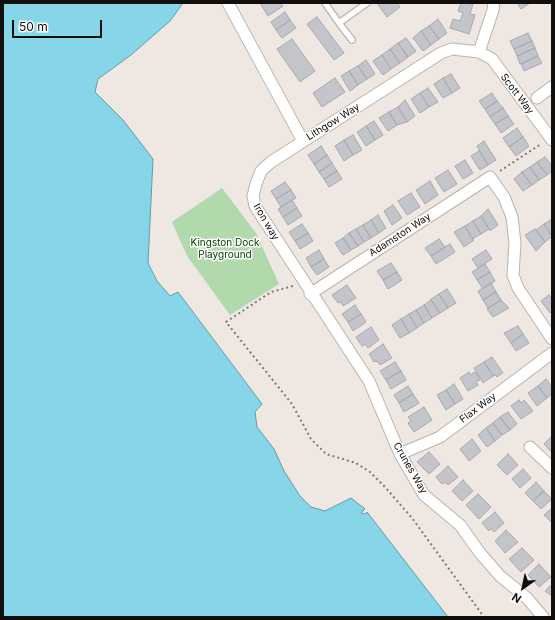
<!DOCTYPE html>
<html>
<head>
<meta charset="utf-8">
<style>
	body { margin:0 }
	#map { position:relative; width:555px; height:620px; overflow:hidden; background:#eee7e2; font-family:Inter,sans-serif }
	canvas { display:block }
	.frame { position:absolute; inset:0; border:4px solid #110f0d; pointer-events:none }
	.north { position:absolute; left:503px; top:568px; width:40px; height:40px; -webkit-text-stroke:3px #fff; paint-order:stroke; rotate:213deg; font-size:11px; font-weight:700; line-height:16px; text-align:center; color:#110f0d }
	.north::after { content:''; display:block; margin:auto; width:14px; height:18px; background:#110f0d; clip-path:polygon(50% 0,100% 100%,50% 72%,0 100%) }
	.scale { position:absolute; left:12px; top:20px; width:90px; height:18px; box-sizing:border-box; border:2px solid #110f0d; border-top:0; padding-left:5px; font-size:12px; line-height:14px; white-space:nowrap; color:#110f0d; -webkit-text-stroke:3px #fff; paint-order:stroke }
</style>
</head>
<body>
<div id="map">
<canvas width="555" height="620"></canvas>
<div class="frame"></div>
<div class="north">N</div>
<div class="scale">50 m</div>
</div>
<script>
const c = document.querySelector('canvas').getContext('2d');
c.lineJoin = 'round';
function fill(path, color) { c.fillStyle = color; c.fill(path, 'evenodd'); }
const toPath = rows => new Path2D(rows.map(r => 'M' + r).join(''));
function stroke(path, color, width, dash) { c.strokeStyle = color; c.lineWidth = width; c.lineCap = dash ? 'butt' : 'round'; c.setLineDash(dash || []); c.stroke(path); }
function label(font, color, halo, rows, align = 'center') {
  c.font = font + ' Inter,sans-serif'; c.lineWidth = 3; c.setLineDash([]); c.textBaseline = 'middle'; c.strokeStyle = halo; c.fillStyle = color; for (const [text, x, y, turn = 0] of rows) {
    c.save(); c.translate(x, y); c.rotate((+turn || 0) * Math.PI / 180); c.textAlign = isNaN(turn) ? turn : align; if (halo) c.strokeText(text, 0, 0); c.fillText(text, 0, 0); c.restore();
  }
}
const green = toPath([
	[222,188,256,233,279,284,230,315,187,256,172,222]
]);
const water = toPath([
	[3,3,183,3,170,21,131,55,98,79,95,92,123,120,153,159,148,263,157,281,170,296,178,292,262,404,255,412,257,427,274,449,284,471,300,496,311,507,325,511,351,498,365,509,361,513,365,514,367,512,448,617,3,617,3,3]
]);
const building = toPath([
	[260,3,280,3,283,6,268,16,260,3],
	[377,3,397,3,400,7,387,17,377,3],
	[461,3,473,4,470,14,475,15,469,34,450,28,453,19,460,21,463,13,458,11,461,3],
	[517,3,530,3,521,9,517,3],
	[285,12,290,20,276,30,271,22,285,12],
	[317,17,344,53,334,60,307,24,317,17],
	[438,19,447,33,439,39,429,26,438,19],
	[290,20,296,28,282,38,276,30,290,20],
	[429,26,439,39,431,45,421,31,429,26],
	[421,31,431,45,423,51,413,38,421,31],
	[528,33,532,41,514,49,510,41,528,33],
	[406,38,416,51,408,57,398,43,406,38],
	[292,39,315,71,300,82,277,49,292,39],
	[532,41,535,48,517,56,514,49,532,41],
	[398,43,408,57,400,63,390,49,398,43],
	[535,48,538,56,520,64,517,56,535,48],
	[390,49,400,63,391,69,382,55,390,49],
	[382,55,391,69,383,75,373,61,382,55],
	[538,56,542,63,524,71,521,64,538,56],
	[366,60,375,74,367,79,358,66,366,60],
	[358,66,367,79,358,85,349,71,358,66],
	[349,71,358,85,350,91,341,76,349,71],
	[451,74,460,88,452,93,443,78,451,74],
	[335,78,345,92,322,107,313,93,335,78],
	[443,78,452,93,443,98,434,84,443,78],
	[428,88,438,102,429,107,420,93,428,88],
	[420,93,429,107,420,113,411,99,420,93],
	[492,93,497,101,485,109,479,101,492,93],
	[405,100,415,116,407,122,398,107,405,100],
	[497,101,503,108,490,117,485,109,497,101],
	[398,107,407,122,397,125,389,112,398,107],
	[503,108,508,116,495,124,490,117,503,108],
	[389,112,397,125,388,131,379,118,389,112],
	[508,116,514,124,501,133,495,124,508,116],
	[374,121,383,135,375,140,366,126,374,121],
	[366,126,375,140,366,146,357,132,366,126],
	[517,128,523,137,509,147,503,138,517,128],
	[353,135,362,150,353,155,344,140,353,135],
	[523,137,529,146,516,156,509,147,523,137],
	[344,140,353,155,344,161,335,146,344,140],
	[484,141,496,160,488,165,477,146,484,141],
	[321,146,327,155,314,164,308,155,321,146],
	[479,151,488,165,480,170,471,156,479,151],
	[327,155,332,163,319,172,314,164,327,155],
	[545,157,552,166,552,171,547,175,537,162,545,157],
	[465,160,473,173,463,179,455,166,465,160],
	[537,162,547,175,539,180,530,167,537,162],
	[332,163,337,171,324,179,319,172,332,163],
	[530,167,539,180,532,185,522,172,530,167],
	[448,170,457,184,444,192,435,178,448,170],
	[337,171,342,179,329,187,324,179,337,171],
	[522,172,532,185,523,191,514,179,522,172],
	[430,181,438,195,425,204,416,190,430,181],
	[285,182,291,190,276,199,271,191,285,182],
	[291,190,296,198,281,207,276,199,291,190],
	[411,193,420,207,407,215,398,201,411,193],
	[292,200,297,208,283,217,278,209,292,200],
	[393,205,402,218,392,225,384,211,393,205],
	[297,208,302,216,288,225,283,217,297,208],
	[488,209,498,225,490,231,481,216,488,209],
	[378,215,386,228,379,233,371,220,378,215],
	[481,216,489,229,481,234,473,221,481,216],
	[552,219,552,236,544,224,552,219],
	[371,220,379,233,371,238,363,225,371,220],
	[473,221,481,234,472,239,465,226,473,221],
	[302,224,308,233,295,241,289,232,302,224],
	[544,224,552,236,545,242,536,230,544,224],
	[363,225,371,238,364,242,356,229,363,225],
	[465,226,474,240,464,247,454,232,465,226],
	[356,229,364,242,358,246,349,233,356,229],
	[535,229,545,242,536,251,525,235,535,229],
	[308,233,313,241,300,249,295,241,308,233],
	[349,233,358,246,351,250,343,238,349,233],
	[343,238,351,250,343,255,335,243,343,238],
	[439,239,445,247,431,256,425,248,439,239],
	[450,244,455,252,436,264,431,256,450,244],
	[319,250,324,259,311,267,306,258,319,250],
	[486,250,492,259,478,268,472,259,486,250],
	[324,259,329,267,317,275,311,267,324,259],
	[391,263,397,272,383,280,377,271,391,263],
	[485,264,490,272,477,280,472,272,485,264],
	[397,272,402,280,388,289,383,280,397,272],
	[490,272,495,281,483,289,477,280,490,272],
	[491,283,496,292,483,300,478,291,491,283],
	[347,285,356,298,343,306,341,302,338,303,332,295,347,285],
	[447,289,456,303,448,308,439,294,447,289],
	[496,292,501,300,488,308,483,300,496,292],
	[439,294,448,308,440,313,431,299,439,294],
	[549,295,552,299,552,312,550,313,541,301,549,295],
	[431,300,440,313,432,318,424,305,431,300],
	[501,300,509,308,493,317,487,309,501,300],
	[355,305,361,314,348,322,342,314,355,305],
	[424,305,432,318,424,323,416,310,424,305],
	[416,310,424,323,417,328,409,314,416,310],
	[361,314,366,322,353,331,348,322,361,314],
	[409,314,417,328,409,333,401,319,409,314],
	[401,319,409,333,400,338,392,325,401,319],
	[518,326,523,334,511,343,504,333,518,326],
	[371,327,379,340,368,348,365,344,362,346,356,337,371,327],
	[523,334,529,343,516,351,511,343,523,334],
	[383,344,392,358,380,365,377,361,374,362,369,354,383,344],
	[492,357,503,373,497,377,496,375,493,376,484,362,492,357],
	[395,362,401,371,386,380,380,371,395,362],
	[484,362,493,376,483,383,474,368,484,362],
	[401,371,406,380,391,389,386,380,401,371],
	[469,372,470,375,475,372,480,380,476,382,478,385,468,391,460,378,469,372],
	[546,379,552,387,552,394,547,398,538,386,546,379],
	[454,384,463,399,455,404,446,390,454,384],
	[408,386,413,394,399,403,394,395,408,386],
	[538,386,547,398,537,406,528,393,538,386],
	[446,390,455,404,446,410,437,395,446,390],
	[413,394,419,403,404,412,399,403,413,394],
	[519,400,521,403,524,400,533,411,521,419,511,406,519,400],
	[424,407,432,420,414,432,408,423,411,421,408,417,424,407],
	[508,412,517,424,510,430,500,417,508,412],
	[500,417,510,430,502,435,493,423,500,417],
	[493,423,502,435,495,441,486,428,493,423],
	[486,428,495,441,487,447,478,435,486,428],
	[552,436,552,453,544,444,552,436],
	[472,439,481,451,469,461,460,449,472,439],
	[429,452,440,464,429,474,417,462,429,452],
	[508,454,518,465,507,475,497,465,508,454],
	[448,466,458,477,448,485,445,482,442,484,436,477,448,466],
	[523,469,531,478,520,488,512,479,523,469],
	[463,480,473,491,462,501,452,491,463,480],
	[536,482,544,491,533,501,525,493,536,482],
	[544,491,552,499,541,509,533,501,544,491],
	[478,494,491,507,479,519,466,505,478,494],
	[552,508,552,523,544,515,552,508],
	[495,512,504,523,494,532,491,528,489,531,482,523,495,512],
	[506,530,518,542,505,553,495,541,506,530],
	[522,548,534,560,521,572,509,559,522,548],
	[539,564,551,577,539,587,528,575,539,564],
	[552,584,552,596,545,591,552,584]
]);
const path = toPath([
	[500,171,541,144],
	[293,286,271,292,226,322,292,404,311,439,326,454,356,463,370,472,385,487,412,518,484,617]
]);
const service = toPath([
	[325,3,339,23,367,3],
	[339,23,352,40]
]);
const minor = toPath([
	[228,3,303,141],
	[479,52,493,10,494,3],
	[537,98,552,87],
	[310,294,490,177,504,197,512,217,515,243,513,275,518,288,552,339],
	[530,447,552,468],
	[400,454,440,437,552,353],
	[543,617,527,598,500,576,480,553,460,525,424,495,400,454,369,381,255,206,253,196,256,184,261,171,271,162,441,53,452,49,479,52,492,59,552,140]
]);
const streetNames = [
	["Scott Way",517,94,53],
	["Lithgow Way",333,122,-32],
	["Iron way",266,222,60],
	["Adamston Way",400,235,-33],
	["Flax Way",478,408,-37],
	["Crunes Way",410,468,60]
];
const parkNames = [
	["Kingston Dock",225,243],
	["Playground",225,255]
];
fill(green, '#b2d9ab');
fill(water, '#86d5e8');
stroke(water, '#639aa6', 1);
fill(building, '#c4c4cb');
stroke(building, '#a8a8af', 1);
stroke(service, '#b9b3ae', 8);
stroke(minor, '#b9b3ae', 13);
stroke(path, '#7d7975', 2, [2, 3]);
stroke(service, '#fff', 5.5);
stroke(minor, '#fff', 11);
label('10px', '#110f0d', '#fff', streetNames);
label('10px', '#034100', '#fff', parkNames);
</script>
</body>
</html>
